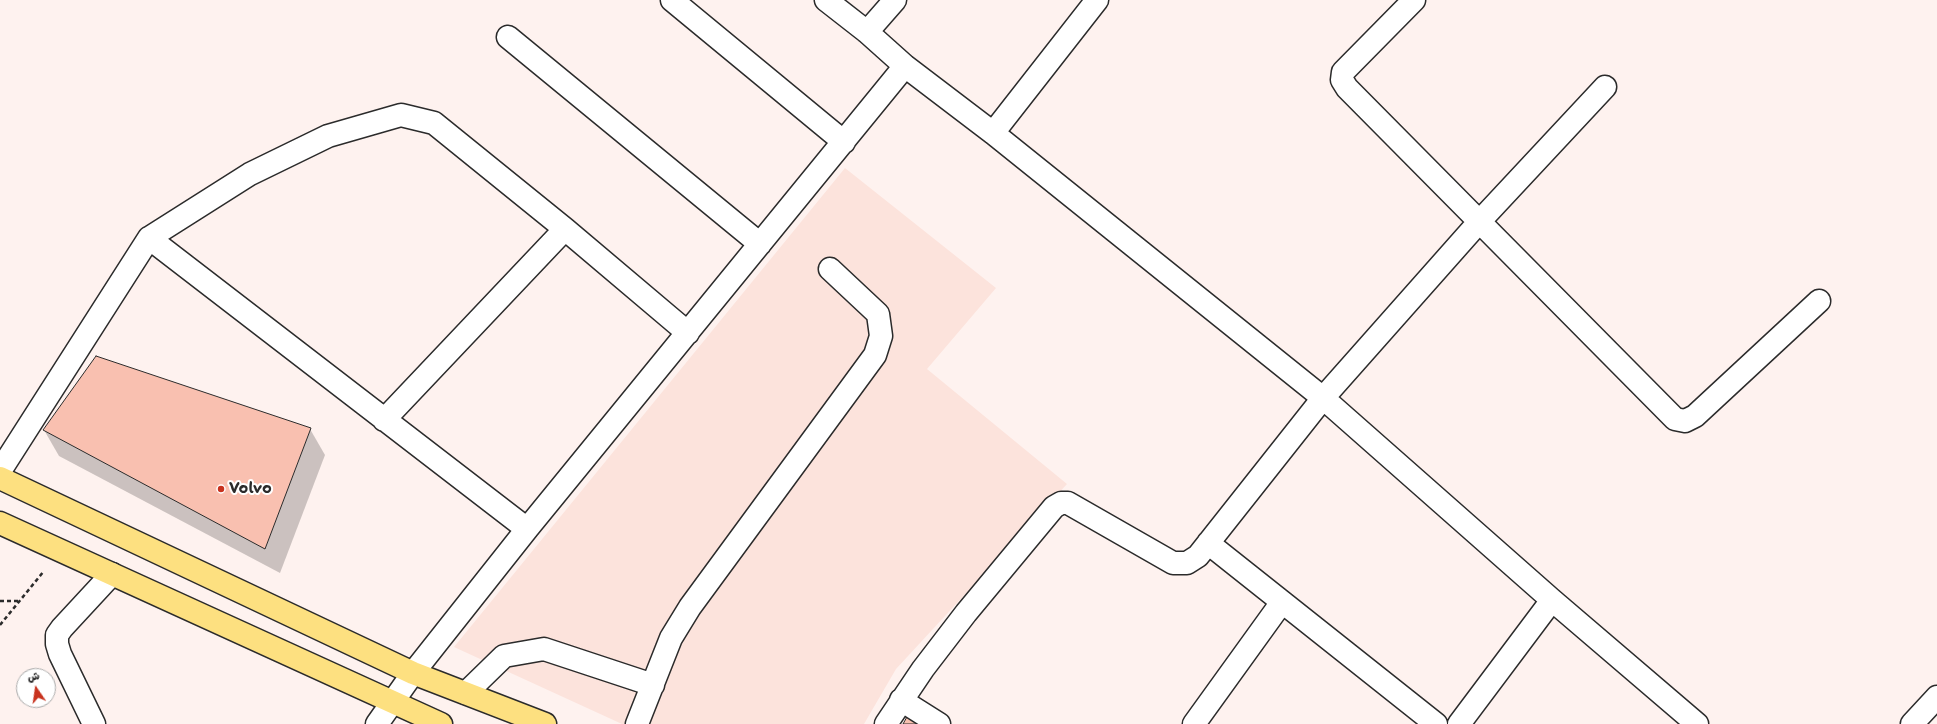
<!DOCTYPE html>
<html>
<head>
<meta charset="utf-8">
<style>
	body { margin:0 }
	#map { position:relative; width:1937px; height:724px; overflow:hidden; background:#fef2ef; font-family:"Shantell Sans","Playpen Sans Arabic",sans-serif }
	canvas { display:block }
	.north { position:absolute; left:16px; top:668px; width:40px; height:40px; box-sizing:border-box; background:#fff; border:1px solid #aaa; border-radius:50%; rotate:347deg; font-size:11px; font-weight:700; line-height:16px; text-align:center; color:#2b2b2b }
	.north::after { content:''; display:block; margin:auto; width:14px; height:18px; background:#c8321e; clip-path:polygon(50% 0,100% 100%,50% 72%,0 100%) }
</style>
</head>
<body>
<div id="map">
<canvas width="1937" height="724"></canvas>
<div class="north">ش</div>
</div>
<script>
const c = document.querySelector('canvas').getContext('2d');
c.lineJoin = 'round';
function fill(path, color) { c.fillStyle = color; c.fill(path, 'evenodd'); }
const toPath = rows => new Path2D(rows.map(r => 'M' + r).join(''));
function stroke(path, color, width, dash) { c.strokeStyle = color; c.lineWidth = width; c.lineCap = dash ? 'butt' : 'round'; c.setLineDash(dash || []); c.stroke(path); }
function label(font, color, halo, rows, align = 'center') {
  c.font = font + ' "Shantell Sans",sans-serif'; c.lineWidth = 4; c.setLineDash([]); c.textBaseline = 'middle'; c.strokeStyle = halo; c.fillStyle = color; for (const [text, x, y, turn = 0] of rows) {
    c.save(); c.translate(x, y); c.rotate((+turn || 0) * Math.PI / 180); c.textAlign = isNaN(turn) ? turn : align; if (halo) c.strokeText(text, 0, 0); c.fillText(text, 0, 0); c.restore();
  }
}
const built = toPath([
	[845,168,996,288,927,369,1067,484,896,669,864,724,622,724,454,647]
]);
const shadow = toPath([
	[310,429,325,455,280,573,59,456,44,430]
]);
const building = toPath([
	[96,356,311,428,265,549,43,430,96,356],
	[908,715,922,724,903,724,908,715]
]);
const path = toPath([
	[0,601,19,601],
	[0,625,44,571]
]);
const minor = toPath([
	[672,0,844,142],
	[826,0,867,32,905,66,993,133,1323,398,1552,600,1697,724],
	[1414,0,1343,72,1342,80,1347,88,1675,419,1685,421,1695,416,1819,301],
	[867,32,895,0],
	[508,37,760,244],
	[993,133,1097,0],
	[149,238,527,529],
	[384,420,565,229],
	[0,471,149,238,250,174,328,136,401,115,434,123,565,229,688,333],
	[1208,543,1436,724],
	[466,693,504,656,544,649,653,685],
	[901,700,939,724],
	[94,724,60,654,57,644,57,635,62,628,112,574],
	[377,724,413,673,527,529,905,66],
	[637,724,671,638,690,607,875,355,881,336,878,314,830,269],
	[886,724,923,669,966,613,1054,507,1061,503,1068,503,1173,563,1187,563,1198,556,1323,398,1479,222,1605,87],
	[1194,724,1282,602],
	[1459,724,1552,600],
	[1912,724,1937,697]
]);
const major = toPath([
	[0,478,413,673,545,724],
	[0,523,441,724]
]);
const markers = [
	[221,489,4,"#c8321e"]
];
const poiNames = [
	["Volvo",229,489]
];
fill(built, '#fce3dc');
fill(shadow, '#0003');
fill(building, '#f9c0b0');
stroke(building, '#2b2b2b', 1);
stroke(minor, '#2b2b2b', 25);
stroke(major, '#2b2b2b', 25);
stroke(path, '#2b2b2b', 2.5, [4, 3]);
stroke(minor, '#fff', 22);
stroke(major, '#fde080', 22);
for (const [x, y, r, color] of markers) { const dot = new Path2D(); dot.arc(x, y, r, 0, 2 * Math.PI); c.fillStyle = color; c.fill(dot); stroke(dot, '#fff', 1.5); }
label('bold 15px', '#2b2b2b', '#fff', poiNames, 'left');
</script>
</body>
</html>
